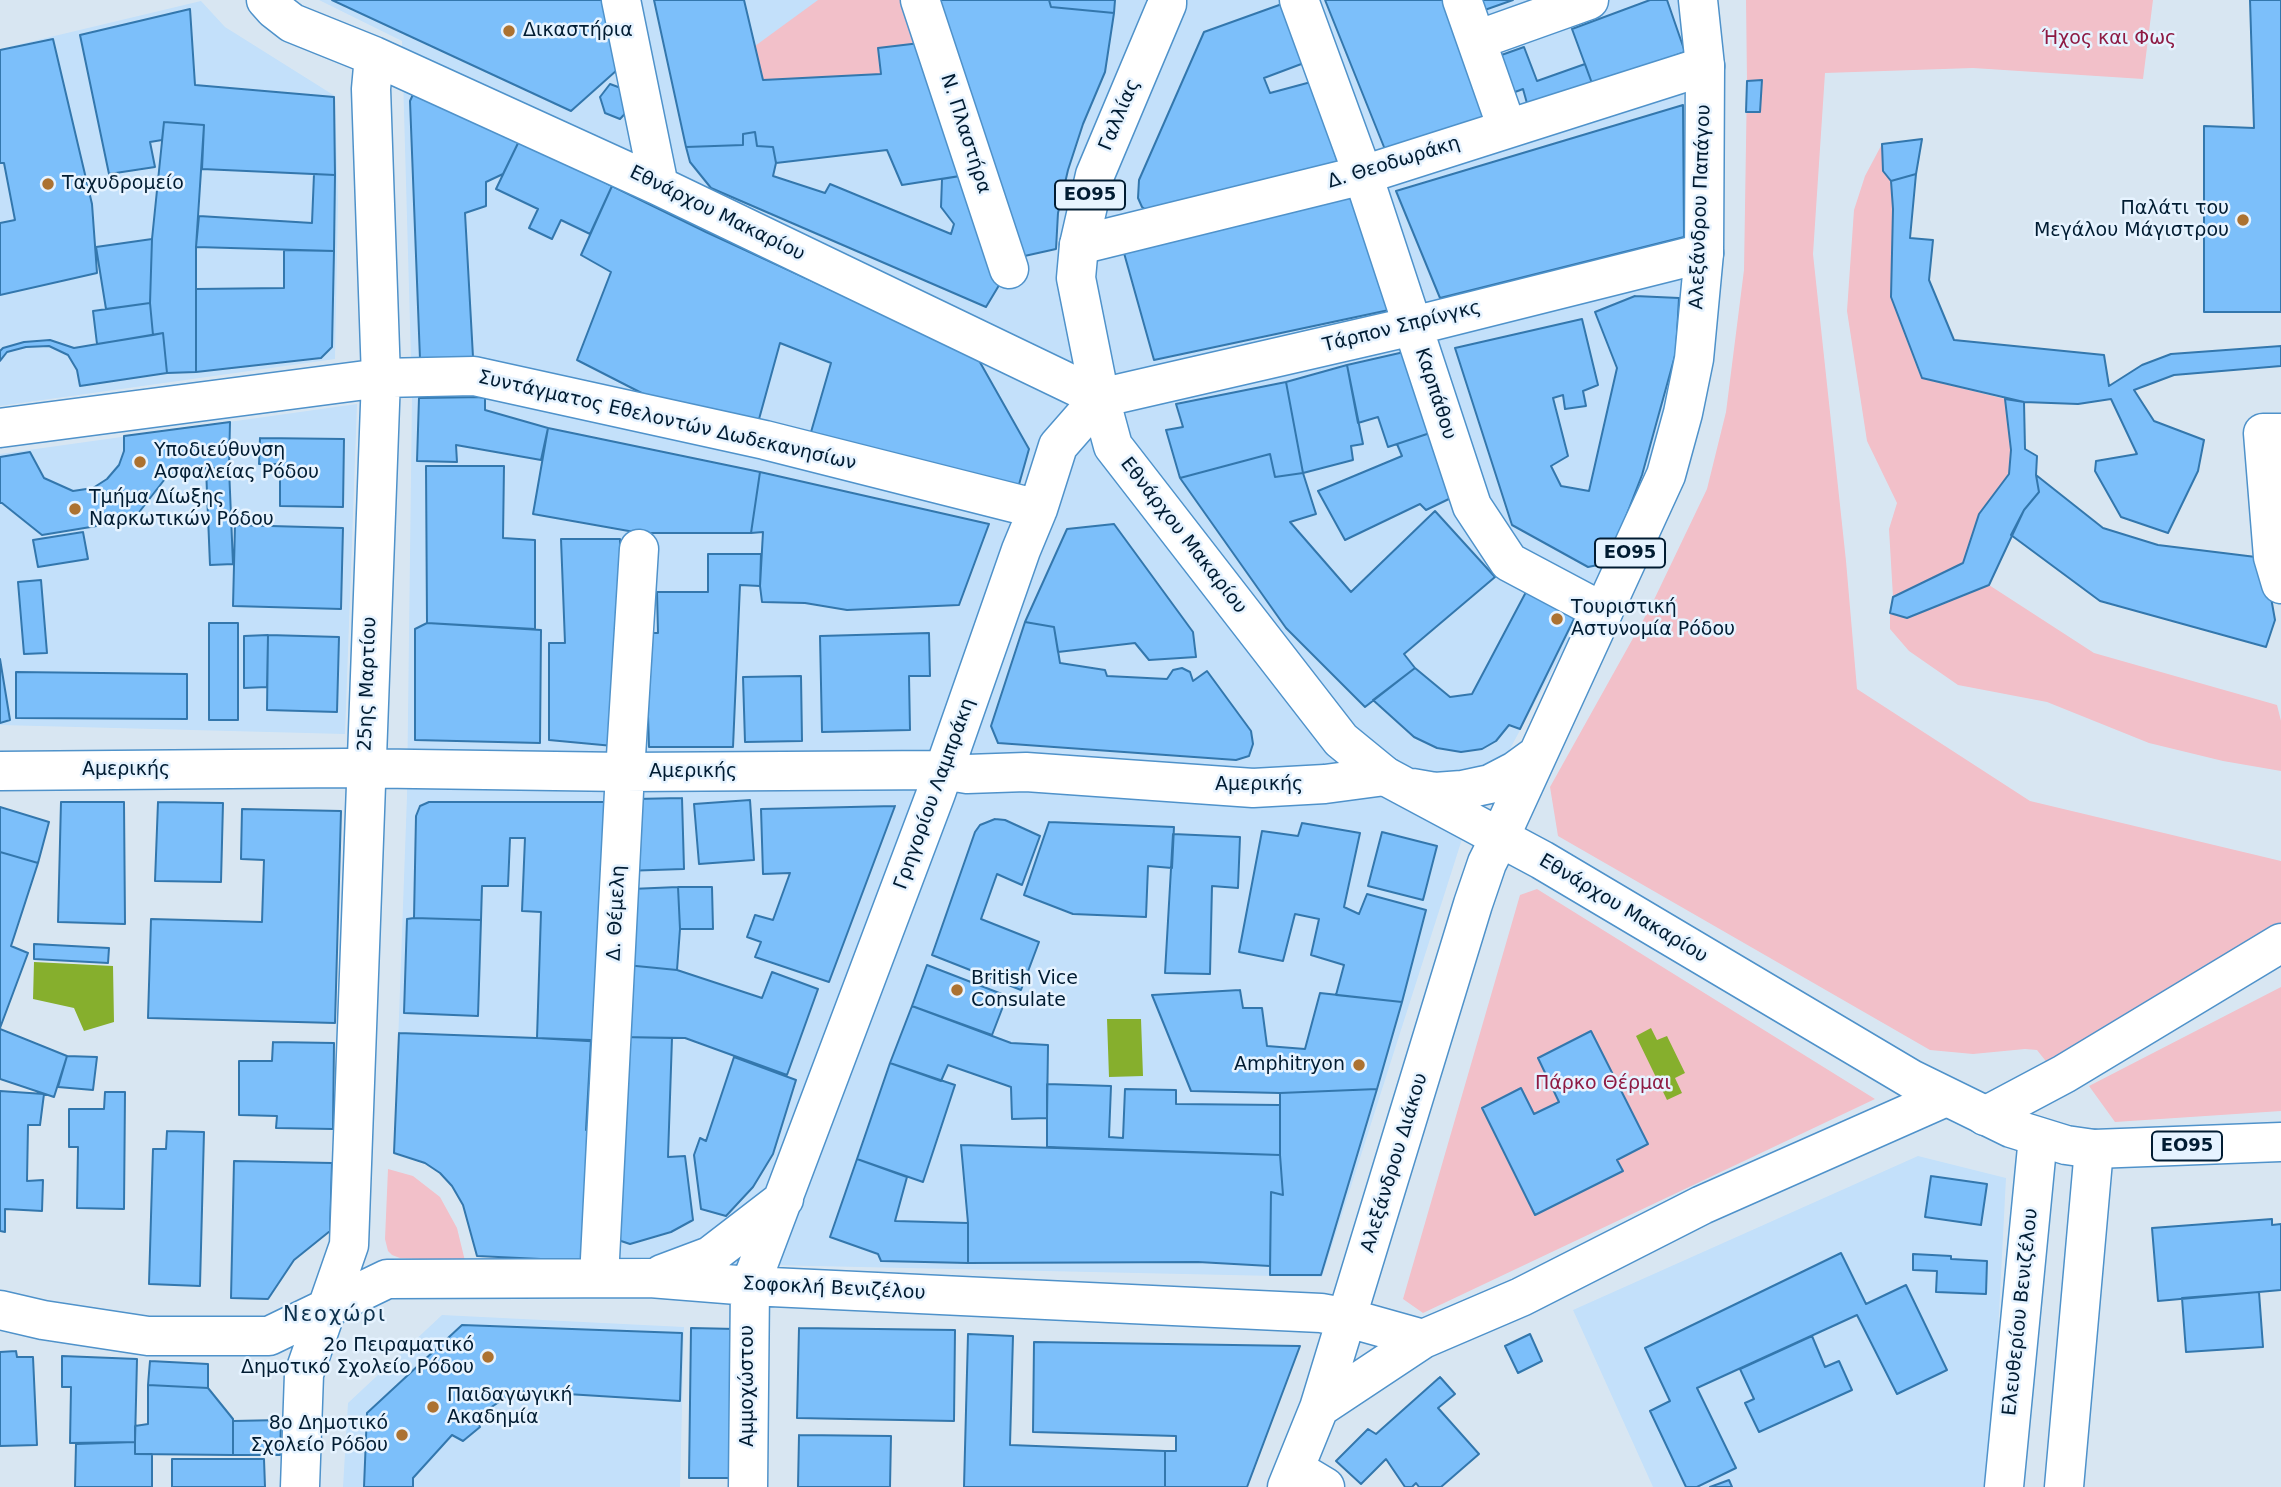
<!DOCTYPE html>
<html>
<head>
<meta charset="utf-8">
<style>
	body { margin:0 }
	canvas { display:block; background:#d8e6f2 }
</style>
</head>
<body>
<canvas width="2281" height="1487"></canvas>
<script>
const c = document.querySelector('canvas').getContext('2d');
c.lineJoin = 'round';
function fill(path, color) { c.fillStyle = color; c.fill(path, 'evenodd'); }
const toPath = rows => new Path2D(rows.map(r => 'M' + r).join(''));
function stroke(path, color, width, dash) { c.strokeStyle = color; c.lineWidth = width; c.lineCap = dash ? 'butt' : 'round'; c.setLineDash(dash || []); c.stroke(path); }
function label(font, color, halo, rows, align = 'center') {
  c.font = font + ' "DejaVu Sans",sans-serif'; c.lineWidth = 5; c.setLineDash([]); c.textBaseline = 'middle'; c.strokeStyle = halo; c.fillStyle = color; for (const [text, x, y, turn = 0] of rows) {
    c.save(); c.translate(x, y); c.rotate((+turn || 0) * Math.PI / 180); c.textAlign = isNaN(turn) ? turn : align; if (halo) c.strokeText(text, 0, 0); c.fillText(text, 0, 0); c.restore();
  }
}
const built = toPath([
	[319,0,1682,0,1686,263,1678,353,1634,519,1463,836,1322,1277,583,1261,463,1205,452,1186,440,1173,425,1164,394,1153,407,796,412,395,402,41],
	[201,1,225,27,335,96,338,202,335,359,0,406,0,49],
	[357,404,345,734,0,725,0,454],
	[1918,1156,2006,1178,1990,1487,1653,1487,1573,1310],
	[442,1315,684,1327,680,1487,343,1487,348,1403]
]);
const green = toPath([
	[818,0,905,0,920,43,878,48,881,74,763,80,755,46],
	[1746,0,2153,0,2143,79,1973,68,1825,73,1813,254,1846,561,1857,689,2030,801,2281,861,2281,927,2056,1074,2037,1050,2025,1049,1973,1054,1930,1050,1558,836,1550,787,1651,606,1707,489,1726,412,1744,270,1747,81],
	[1882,144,1883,171,1891,181,1893,209,1891,297,1921,378,2005,399,2011,450,2009,474,1979,514,1963,563,1893,597,1889,529,1897,503,1867,441,1847,311,1854,210,1865,176],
	[1989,585,2094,653,2277,705,2281,721,2281,771,2223,761,2149,743,2047,702,1958,685,1909,651,1890,629,1890,613,1907,618],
	[1537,889,1875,1099,1423,1313,1403,1299,1520,895],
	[2281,987,2281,1111,2115,1122,2089,1086],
	[388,1169,413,1176,440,1197,457,1228,465,1261,400,1258,392,1255,388,1251,385,1239]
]);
const water = toPath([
	[34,962,113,966,114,1022,84,1031,74,1008,33,999],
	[1107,1019,1141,1019,1143,1076,1109,1077],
	[1651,1028,1657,1040,1667,1036,1685,1073,1675,1078,1682,1093,1667,1100,1636,1036]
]);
const building = toPath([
	[332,0,613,0,626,62,571,111,332,0],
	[654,0,744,0,763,80,881,74,878,48,920,43,966,175,902,185,887,150,776,163,773,147,757,146,755,132,743,134,743,145,686,147,654,0],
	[939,0,1049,0,1051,7,1114,13,1105,72,1083,124,1068,170,1058,213,1056,249,1020,257,939,0],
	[1049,0,1115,0,1114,13,1051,7,1049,0],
	[1325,0,1446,0,1491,117,1386,152,1325,0],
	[1474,0,1513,0,1479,12,1474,0],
	[1650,0,1667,0,1685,52,1593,86,1572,29,1650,0],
	[2250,0,2281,0,2281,312,2204,312,2204,126,2254,128,2250,0],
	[1282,4,1304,63,1264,78,1270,93,1311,82,1338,163,1150,213,1142,207,1138,198,1139,180,1204,32,1282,4],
	[190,9,195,85,334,97,335,175,202,169,204,125,164,122,162,140,150,142,155,167,109,174,80,35,190,9],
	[53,39,92,204,97,273,0,295,0,223,15,220,4,163,0,163,0,50,53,39],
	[1524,47,1537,81,1585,64,1593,86,1528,107,1523,89,1507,95,1493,58,1524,47],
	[1762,80,1760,112,1746,112,1747,81,1762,80],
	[610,84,629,91,632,106,620,119,605,113,600,97,610,84],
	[415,90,521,137,503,174,486,182,486,206,465,213,473,357,420,359,410,101,415,90],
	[1683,105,1684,237,1440,298,1396,191,1683,105],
	[164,122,204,125,196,247,196,372,167,373,163,333,153,335,150,303,152,239,164,122],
	[755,132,757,146,773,147,776,163,773,176,825,193,830,184,951,234,954,224,941,207,942,179,966,175,1001,282,986,307,711,188,690,162,686,147,743,145,743,134,755,132],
	[521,137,612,186,590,234,561,220,552,239,529,228,538,209,496,189,521,137],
	[1922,139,1916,174,1891,181,1883,171,1882,144,1922,139],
	[314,174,335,175,334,251,196,247,199,216,312,223,314,174],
	[1916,174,1910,238,1933,240,1929,280,1954,340,2104,355,2109,386,2142,365,2171,354,2281,346,2281,366,2174,375,2134,390,2154,421,2204,440,2198,471,2168,533,2121,517,2095,471,2096,461,2137,454,2111,399,2078,404,2024,402,1922,378,1891,297,1893,209,1891,181,1916,174],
	[612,186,706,232,977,357,1029,449,1018,488,809,439,831,363,780,343,756,430,667,406,577,360,611,272,581,255,612,186],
	[1352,196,1389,310,1154,360,1124,253,1352,196],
	[152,239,150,303,106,309,96,247,152,239],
	[284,250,334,251,332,347,321,358,196,372,196,289,284,288,284,250],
	[1635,296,1679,298,1676,352,1642,475,1608,563,1588,567,1512,525,1455,348,1582,319,1598,385,1583,391,1586,406,1565,409,1563,395,1553,398,1568,456,1551,466,1561,486,1589,491,1617,368,1595,312,1635,296],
	[150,303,153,335,97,344,93,311,150,303],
	[163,333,167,373,80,386,77,370,68,355,49,346,26,347,7,352,0,361,0,351,3,348,24,342,50,340,74,348,163,333],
	[1404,352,1430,433,1388,447,1378,417,1358,423,1347,365,1404,352],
	[1347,365,1363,444,1351,446,1353,460,1303,473,1286,382,1347,365],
	[1286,382,1303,473,1275,477,1270,454,1180,478,1166,430,1183,427,1176,404,1286,382],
	[485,397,485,410,548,428,541,460,456,445,457,462,417,461,419,398,485,397],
	[2005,399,2024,402,2025,449,2037,456,2036,475,2039,492,2024,510,1989,585,1907,618,1890,613,1893,597,1963,563,1979,514,2009,474,2011,450,2005,399],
	[230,422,229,468,206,468,168,475,133,520,42,535,2,503,0,503,0,457,30,452,44,478,73,491,93,488,107,479,119,465,124,451,124,436,230,422],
	[548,428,760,472,751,533,640,533,533,514,548,428],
	[1430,433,1453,497,1426,510,1420,504,1345,540,1318,491,1402,456,1397,444,1430,433],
	[260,438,344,439,343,507,280,506,280,464,259,464,260,438],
	[1270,454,1275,477,1303,473,1316,514,1290,522,1351,592,1435,511,1495,577,1404,654,1415,668,1365,707,1286,628,1180,478,1270,454],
	[426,466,504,466,503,538,535,540,535,629,427,623,426,466],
	[206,468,229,468,233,564,210,565,206,468],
	[760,472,989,524,959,605,847,610,805,603,762,602,760,586,763,532,751,533,760,472],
	[2036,475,2103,528,2158,545,2264,558,2275,620,2266,647,2100,601,2011,535,2024,510,2039,492,2036,475],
	[1114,524,1193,632,1196,657,1149,660,1135,643,1058,652,1054,627,1025,622,1067,529,1114,524],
	[235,525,343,528,341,609,233,606,235,525],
	[83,532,88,559,38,567,33,540,83,532],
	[561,539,620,539,624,747,549,740,549,643,565,643,561,539],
	[708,554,761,554,760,586,740,585,733,747,649,747,647,685,641,633,658,633,657,592,708,592,708,554],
	[41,580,47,653,24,654,18,582,41,580],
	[1526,592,1576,615,1520,729,1509,725,1496,741,1482,749,1461,752,1437,748,1414,737,1373,700,1415,668,1450,697,1472,694,1526,592],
	[1025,622,1054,627,1060,663,1105,670,1107,676,1167,679,1173,670,1182,668,1190,672,1193,681,1207,671,1251,731,1253,744,1249,756,1236,760,998,743,991,726,1025,622],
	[209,623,238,623,238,720,209,720,209,623],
	[427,623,541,630,540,743,415,740,415,629,427,623],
	[929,633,930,676,909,676,910,730,822,732,820,636,929,633],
	[268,635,339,637,337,712,267,710,268,635],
	[268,635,267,687,244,688,244,636,268,635],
	[0,659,10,720,0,723,0,659],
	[16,672,187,674,187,719,16,718,16,672],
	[801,676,802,741,745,742,743,677,801,676],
	[682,798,684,869,623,871,635,799,682,798],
	[750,800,754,860,699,864,694,804,750,800],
	[61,802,124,802,125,924,58,922,61,802],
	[158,802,223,803,221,882,155,881,158,802],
	[429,802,620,802,604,1042,537,1038,541,912,522,911,525,838,510,838,508,886,482,886,481,920,414,918,416,816,420,806,429,802],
	[895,806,829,982,755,957,761,942,747,937,755,915,773,920,790,873,763,874,761,809,895,806],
	[0,807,49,822,38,863,0,852,0,807],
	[242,809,341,811,335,1023,148,1018,151,919,262,922,264,860,241,859,242,809],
	[995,819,1005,820,1040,836,1022,885,997,874,981,919,1039,942,1021,990,932,955,975,832,980,825,995,819],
	[1049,822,1174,827,1172,868,1148,866,1146,917,1073,914,1024,895,1049,822],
	[1302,823,1360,833,1344,907,1359,914,1367,894,1426,910,1402,1002,1336,995,1344,965,1311,955,1319,919,1295,914,1283,961,1239,952,1262,831,1298,836,1302,823],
	[1382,832,1437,846,1423,900,1368,886,1382,832],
	[1173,834,1240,837,1238,888,1212,886,1210,974,1165,973,1173,834],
	[0,852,38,863,11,946,28,953,0,1028,0,852],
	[678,887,680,929,677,970,626,965,631,889,678,887],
	[678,887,712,887,713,929,680,929,678,887],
	[414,918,481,920,478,1016,404,1013,407,919,414,918],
	[34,944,109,948,108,963,34,959,34,944],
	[626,965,677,970,762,998,772,972,818,989,787,1075,685,1038,620,1037,626,965],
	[927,965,1007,996,992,1035,912,1006,927,965],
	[1240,990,1243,1008,1262,1008,1267,1046,1305,1049,1320,993,1402,1002,1377,1089,1280,1093,1191,1091,1152,995,1240,990],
	[912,1006,1011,1043,1048,1045,1047,1118,1012,1119,1011,1087,948,1065,941,1081,890,1063,912,1006],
	[0,1029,67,1056,54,1097,0,1079,0,1029],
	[1591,1031,1648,1144,1617,1160,1623,1171,1535,1215,1482,1108,1521,1088,1534,1114,1559,1102,1538,1058,1591,1031],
	[399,1033,591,1040,586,1130,601,1130,583,1261,477,1256,463,1205,452,1186,440,1173,425,1163,394,1153,399,1033],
	[620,1037,672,1038,668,1157,685,1156,693,1220,671,1232,630,1244,621,1241,614,1234,620,1037],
	[273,1042,334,1043,333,1129,276,1128,277,1116,239,1115,239,1061,272,1061,273,1042],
	[67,1056,97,1057,93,1090,58,1087,67,1056],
	[734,1057,796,1080,773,1154,753,1187,726,1216,701,1209,694,1155,700,1138,706,1141,734,1057],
	[890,1063,955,1085,923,1182,857,1159,890,1063],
	[1047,1084,1111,1086,1109,1137,1123,1138,1125,1089,1176,1090,1176,1104,1280,1105,1280,1155,1047,1147,1047,1084],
	[1377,1089,1321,1275,1270,1275,1271,1192,1283,1195,1280,1155,1280,1093,1377,1089],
	[0,1091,44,1094,40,1125,28,1125,27,1181,43,1180,42,1211,5,1209,5,1232,0,1231,0,1091],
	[105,1092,125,1092,124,1209,77,1208,78,1147,69,1147,69,1109,104,1109,105,1092],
	[167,1131,204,1132,200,1286,149,1284,153,1149,166,1149,167,1131],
	[961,1145,1280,1155,1283,1195,1271,1192,1270,1266,1198,1262,968,1263,968,1223,961,1145],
	[857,1159,907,1177,895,1221,968,1223,968,1263,881,1261,878,1254,830,1237,857,1159],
	[234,1161,332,1163,330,1231,294,1260,268,1299,231,1298,234,1161],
	[1931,1176,1987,1184,1981,1225,1925,1217,1931,1176],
	[2272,1219,2272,1225,2281,1224,2281,1290,2158,1301,2152,1228,2272,1219],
	[1841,1253,1866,1304,1906,1285,1947,1370,1897,1394,1857,1315,1697,1388,1736,1468,1697,1487,1686,1487,1650,1411,1670,1401,1645,1348,1841,1253],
	[1913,1254,1951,1256,1951,1259,1987,1261,1986,1294,1936,1292,1937,1271,1913,1270,1913,1254],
	[2259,1292,2263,1347,2186,1352,2182,1298,2259,1292],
	[462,1325,682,1333,680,1401,567,1394,562,1399,549,1398,547,1393,516,1391,476,1417,480,1427,463,1441,452,1435,413,1478,413,1487,364,1487,367,1413,462,1325],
	[691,1328,736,1329,734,1478,689,1478,691,1328],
	[799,1328,955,1330,954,1421,797,1418,799,1328],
	[968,1334,1013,1336,1010,1445,1165,1451,1165,1487,964,1487,968,1334],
	[1530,1334,1542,1361,1518,1373,1505,1346,1530,1334],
	[1812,1336,1825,1367,1839,1361,1852,1390,1759,1432,1745,1403,1754,1399,1740,1369,1812,1336],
	[1034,1342,1300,1346,1247,1487,1165,1487,1165,1451,1176,1451,1176,1436,1033,1432,1034,1342],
	[16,1351,17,1357,33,1357,37,1445,0,1446,0,1352,16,1351],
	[62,1356,137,1359,135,1442,70,1443,71,1387,62,1387,62,1356],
	[150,1361,208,1364,208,1388,148,1385,150,1361],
	[1440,1377,1455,1394,1438,1408,1479,1454,1441,1487,1419,1487,1416,1483,1412,1487,1405,1487,1386,1459,1361,1484,1336,1461,1368,1429,1376,1434,1440,1377],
	[148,1385,208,1388,233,1419,233,1455,135,1454,135,1426,148,1424,148,1385],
	[281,1420,280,1455,233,1455,233,1421,281,1420],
	[799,1435,891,1436,890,1487,798,1487,799,1435],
	[135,1442,135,1454,152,1454,152,1487,75,1487,76,1444,135,1442],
	[172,1459,264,1459,265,1487,172,1487,172,1459],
	[1729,1480,1732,1487,1710,1487,1729,1480]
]);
const minor = toPath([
	[266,0,274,9,292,23,374,56,659,186,1100,398],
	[621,0,659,186],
	[920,0,1009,269],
	[1299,0,1363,175,1472,506,1509,562,1603,612],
	[1462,0,1507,128],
	[1477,40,1589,0],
	[1079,245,1363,175,1705,66],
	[1100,398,1413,326,1704,253],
	[0,428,381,378,474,376,765,440,1038,509],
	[2281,433,2263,433,2273,557,2281,584],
	[0,771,345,768,625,772,943,770,967,774,1026,772,1253,788,1325,784,1385,776],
	[1985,1116,2064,1074,2281,943],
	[662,1274,710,1256,784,1199],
	[599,1278,625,772,639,549],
	[0,1310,43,1320,148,1336,269,1336,387,1279,650,1278,750,1286,1321,1313,1348,1318,1423,1339],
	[1319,1408,1423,1339,1521,1297,1702,1205,1946,1097],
	[1295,1469,1325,1487],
	[300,1487,304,1374,349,1245,381,378,371,89,374,56],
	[748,1487,750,1286,936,793,1021,550,1038,509,1058,446,1100,398],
	[1287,1487,1319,1408,1473,904,1487,863,1500,837],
	[2004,1487,2038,1137],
	[2064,1487,2094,1149]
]);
const major = toPath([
	[1167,0,1167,4,1095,175,1079,245,1076,278,1100,398,1113,446,1341,740,1385,776,1542,860,1911,1079,2011,1128,2066,1145,2094,1149,2281,1142],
	[1412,788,1435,792,1462,790,1490,784,1515,771,1537,755],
	[1500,837,1666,475,1683,413,1694,359,1704,253,1705,66,1698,0]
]);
const markers = [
	[509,31,7,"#ac7231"],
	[48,184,7,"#ac7231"],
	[2243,220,7,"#ac7231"],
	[140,462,7,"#ac7231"],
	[75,509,7,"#ac7231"],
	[1557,619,7,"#ac7231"],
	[957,990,7,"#ac7231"],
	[1359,1065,7,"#ac7231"],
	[488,1357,7,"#ac7231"],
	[433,1407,7,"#ac7231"],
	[402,1435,7,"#ac7231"]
];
const shields = [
	[1090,195,70],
	[1630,553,70],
	[2187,1146,70]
];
const shieldNames = [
	["ΕΟ95",1090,195],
	["ΕΟ95",1630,553],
	["ΕΟ95",2187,1146]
];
const poiNames = [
	["Δικαστήρια",523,31],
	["Ταχυδρομείο",62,184],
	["Παλάτι του",2229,209,"right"],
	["Μεγάλου Μάγιστρου",2229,231,"right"],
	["Υποδιεύθυνση",154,451],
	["Ασφαλείας Ρόδου",154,473],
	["Τμήμα Δίωξης",89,498],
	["Ναρκωτικών Ρόδου",89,520],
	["Τουριστική",1571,608],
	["Αστυνομία Ρόδου",1571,630],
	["British Vice",971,979],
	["Consulate",971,1001],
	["Amphitryon",1345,1065,"right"],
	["2ο Πειραματικό",474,1346,"right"],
	["Δημοτικό Σχολείο Ρόδου",474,1368,"right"],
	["Παιδαγωγική",447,1396],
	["Ακαδημία",447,1418],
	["8ο Δημοτικό",388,1424,"right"],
	["Σχολείο Ρόδου",388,1446,"right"]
];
const parkNames = [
	["Ήχος και Φως",2109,39],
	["Πάρκο Θέρμαι",1603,1084]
];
const streetNames = [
	["Γαλλίας",1120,115,-67],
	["Ν. Πλαστήρα",965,134,72],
	["Δ. Θεοδωράκη",1394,163,-17],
	["Αλεξάνδρου Παπάγου",1701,207,-88],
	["Εθνάρχου Μακαρίου",717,214,26],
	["Τάρπον Σπρίνγκς",1402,327,-14],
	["Καρπάθου",1435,394,72],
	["Συντάγματος Εθελοντών Δωδεκανησίων",667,421,13],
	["Εθνάρχου Μακαρίου",1183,536,52],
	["25ης Μαρτίου",368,684,-88],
	["Αμερικής",126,770],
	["Αμερικής",693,772],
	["Αμερικής",1259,785],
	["Γρηγορίου Λαμπράκη",935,794,-70],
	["Εθνάρχου Μακαρίου",1623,909,31],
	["Δ. Θέμελη",617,913,-87],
	["Αλεξάνδρου Διάκου",1395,1163,-73],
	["Σοφοκλή Βενιζέλου",834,1289,3],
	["Ελευθερίου Βενιζέλου",2021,1312,-84],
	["Αμμοχώστου",748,1386,-90]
];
const neighbourhoodNames = [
	["Νεοχώρι",335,1316]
];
fill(built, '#c3e0fa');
fill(green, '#f2c0c9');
fill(water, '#86af2d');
fill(building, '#7cbffa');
stroke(building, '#3377ad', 2);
stroke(minor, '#4f92ca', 41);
stroke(major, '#4f92ca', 41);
stroke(minor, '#fff', 38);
stroke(major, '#fff', 38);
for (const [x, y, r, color] of markers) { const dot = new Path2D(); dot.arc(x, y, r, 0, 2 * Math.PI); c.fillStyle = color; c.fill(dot); stroke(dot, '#e6f3ff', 2.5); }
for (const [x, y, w] of shields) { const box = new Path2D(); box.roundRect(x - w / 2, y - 14.5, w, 29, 5); c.fillStyle = '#e6f3ff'; c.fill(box); stroke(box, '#011c32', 2); }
label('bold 18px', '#011c32', null, shieldNames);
label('19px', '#011c32', '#e6f3ff', poiNames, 'left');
label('19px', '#8e1a43', '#e6f3ff', parkNames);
label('19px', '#011c32', '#e6f3ff', streetNames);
c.letterSpacing = '2px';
label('21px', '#0d314d', '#e6f3ff', neighbourhoodNames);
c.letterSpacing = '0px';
</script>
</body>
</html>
